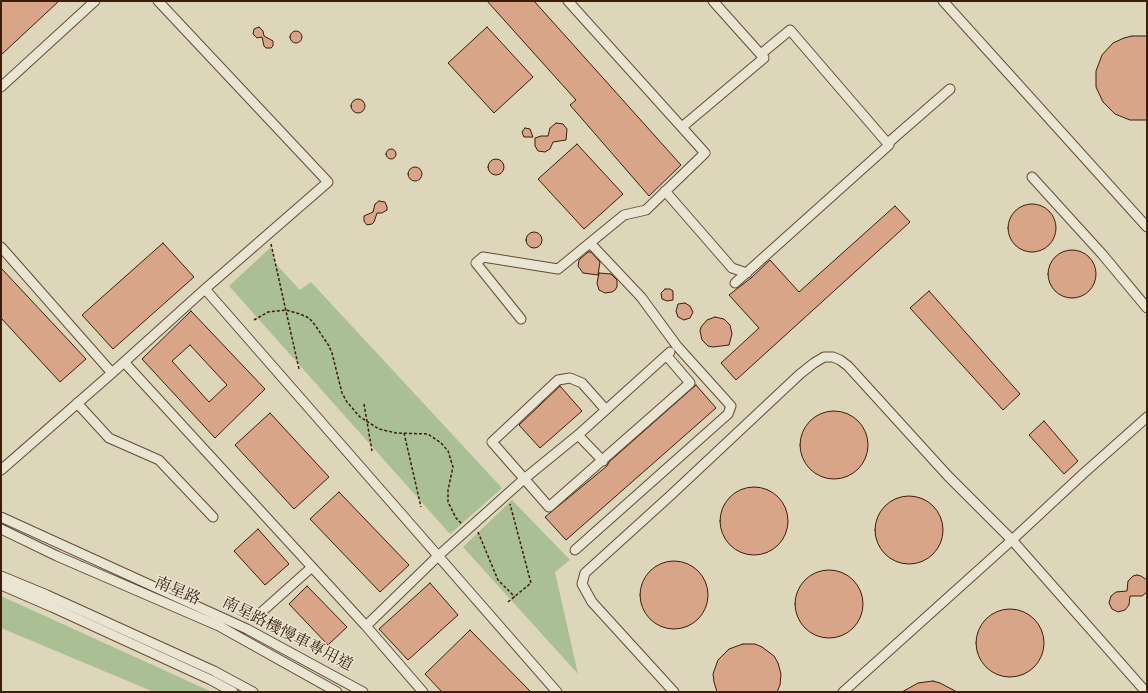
<!DOCTYPE html>
<html>
<head>
<meta charset="utf-8">
<style>
	body { margin:0 }
	#map { position:relative; width:1148px; height:693px; overflow:hidden; background:#ded6bb; font-family:"IM FELL DW Pica",serif }
	canvas { display:block }
	.frame { position:absolute; inset:0; border:2px solid #3b1d09; pointer-events:none }
</style>
</head>
<body>
<div id="map">
<canvas width="1148" height="693"></canvas>
<div class="frame"></div>
</div>
<script>
const c = document.querySelector('canvas').getContext('2d');
c.lineJoin = 'round';
function fill(path, color) { c.fillStyle = color; c.fill(path, 'evenodd'); }
const toPath = rows => new Path2D(rows.map(r => 'M' + r).join(''));
function stroke(path, color, width, dash) { c.strokeStyle = color; c.lineWidth = width; c.lineCap = dash ? 'butt' : 'round'; c.setLineDash(dash || []); c.stroke(path); }
function label(font, color, halo, rows, align = 'center') {
  c.font = font + ' "IM FELL DW Pica","Noto Serif TC",serif'; c.lineWidth = 3; c.setLineDash([]); c.textBaseline = 'middle'; c.strokeStyle = halo; c.fillStyle = color; for (const [text, x, y, turn = 0] of rows) {
    c.save(); c.translate(x, y); c.rotate((+turn || 0) * Math.PI / 180); c.textAlign = isNaN(turn) ? turn : align; if (halo) c.strokeText(text, 0, 0); c.fillText(text, 0, 0); c.restore();
  }
}
const green = toPath([
	[271,247,275,263,300,290,311,282,502,488,450,534,229,286],
	[512,500,570,560,555,572,578,674,463,547],
	[1,596,212,692,154,692,1,628]
]);
const building = toPath([
	[1,1,59,1,1,55,1,1],
	[487,1,534,1,681,165,649,196,570,105,576,100,487,1],
	[259,27,263,31,264,36,273,41,273,46,271,48,266,48,264,46,262,37,257,38,253,34,254,29,259,27],
	[487,27,533,77,494,113,448,63,487,27],
	'290 37a6 6 0 1 1 12 0a6 6 0 1 1-12 0Z',
	[1132,36,1147,36,1147,120,1130,120,1115,114,1103,102,1096,87,1096,71,1102,55,1113,43,1124,38,1132,36],
	'351 106a7 7 0 1 1 14 0a7 7 0 1 1-14 0Z',
	[556,123,563,124,567,129,566,140,553,142,550,149,545,152,538,151,535,146,535,138,541,136,548,136,550,128,556,123],
	[525,128,530,129,533,137,524,137,522,132,525,128],
	[577,144,623,194,584,229,538,179,577,144],
	'386 154a5 5 0 1 1 10 0a5 5 0 1 1-10 0Z',
	'488 167a8 8 0 1 1 16 0a8 8 0 1 1-16 0Z',
	'408 174a7 7 0 1 1 14 0a7 7 0 1 1-14 0Z',
	[379,201,385,202,387,207,387,210,382,213,377,213,374,222,372,224,367,225,364,221,364,216,373,212,375,204,379,201],
	'1008 228a24 24 0 1 1 48 0a24 24 0 1 1-48 0Z',
	[895,206,910,222,736,380,721,363,759,328,729,295,751,278,770,260,799,292,895,206],
	'526 240a8 8 0 1 1 16 0a8 8 0 1 1-16 0Z',
	[163,243,194,277,113,349,82,315,163,243],
	'1048 274a24 24 0 1 1 48 0a24 24 0 1 1-48 0Z',
	[588,252,591,252,600,262,598,275,583,273,578,266,579,260,588,252],
	[1,268,86,359,60,382,1,318,1,268],
	[599,273,611,274,617,280,617,287,615,290,612,292,605,293,599,290,597,283,599,273],
	[665,289,670,289,673,291,673,300,667,301,662,299,661,293,665,289],
	[929,291,1020,394,1003,410,910,308,929,291],
	[685,303,690,306,693,312,690,318,684,320,678,317,676,311,678,304,685,303],
	[191,311,265,389,215,438,142,359,191,311],
	[190,345,227,385,209,402,172,361,190,345],
	[715,317,724,319,730,325,732,334,729,345,713,347,708,346,702,340,700,331,701,327,707,320,715,317],
	[696,385,716,408,566,540,545,517,607,466,609,462,696,385],
	[560,386,582,411,540,448,519,425,560,386],
	'800 445a34 34 0 1 1 68 0a34 34 0 1 1-68 0Z',
	[270,413,329,477,294,509,235,445,270,413],
	[1044,421,1078,461,1064,474,1029,435,1044,421],
	'720 521a34 34 0 1 1 68 0a34 34 0 1 1-68 0Z',
	[339,492,409,565,380,592,310,519,339,492],
	'875 530a34 34 0 1 1 68 0a34 34 0 1 1-68 0Z',
	[258,529,289,564,265,585,234,551,258,529],
	'640 595a34 34 0 1 1 68 0a34 34 0 1 1-68 0Z',
	'795 604a34 34 0 1 1 68 0a34 34 0 1 1-68 0Z',
	[1137,575,1141,576,1147,580,1147,592,1142,596,1130,596,1129,605,1125,610,1118,612,1112,609,1109,603,1111,596,1116,592,1127,591,1128,581,1133,576,1137,575],
	[430,583,458,615,408,660,379,629,430,583],
	[307,586,347,627,328,645,289,604,307,586],
	'976 643a34 34 0 1 1 68 0a34 34 0 1 1-68 0Z',
	[470,630,531,692,442,692,425,674,470,630],
	[743,644,755,644,762,647,774,656,778,663,781,674,780,685,777,692,717,692,714,682,713,674,718,660,729,649,743,644],
	[933,681,940,683,957,692,902,692,918,683,933,681]
]);
const path = toPath([
	[271,244,299,369],
	[254,320,268,312,286,310,300,314,309,318,315,325,329,346,332,353,342,393,347,402,360,417,379,429,396,433,428,434,441,443,448,451,453,467,448,490,448,502,456,518,462,524],
	[364,404,372,451],
	[404,433,421,507],
	[478,532,498,580,515,597],
	[508,602,531,583,510,504]
]);
const minor = toPath([
	[943,1,1147,227],
	[1,87,95,1],
	[682,127,764,58,713,1],
	[888,143,950,89],
	[1032,177,1102,254,1147,308],
	[665,191,732,268,747,273],
	[1,247,112,373],
	[735,283,889,145,790,30,761,54],
	[205,289,557,692],
	[521,319,476,263,483,257,558,269,624,215,646,210,705,153,568,1],
	[124,362,366,626,423,692],
	[77,403,109,438,159,460,213,517],
	[606,410,582,383,570,378,558,380,492,442,549,507,690,383,667,356],
	[578,435,603,461],
	[1,470,112,373,205,289,328,182,158,1],
	[1,517,247,629,363,692],
	[1,529,57,556,219,626,337,692],
	[575,550,728,414,731,406,677,346,641,297,590,243],
	[1,576,47,595,214,671,253,692],
	[1,585,52,607,211,680,233,692],
	[256,617,312,567],
	[366,626,438,556,524,479,578,435,670,352],
	[674,692,592,602,582,584,585,573,671,495,800,374,814,363,824,357,833,357,840,360,848,366,948,476,1012,540,1146,692],
	[843,692,1012,540,1084,473,1147,417]
]);
const streetNames = [
	["南星路",177,592,23],
	["南星路機慢車專用道",287,635,27]
];
fill(green, '#abbf94');
fill(building, '#d9a588');
stroke(building, '#3b1d09', 1);
stroke(minor, '#644b36', 11);
stroke(path, '#3b1d09', 1.5, [3, 2]);
stroke(minor, '#eae4d3', 9);
label('16px', '#3b1d09', '#eae4d3', streetNames);
</script>
</body>
</html>
